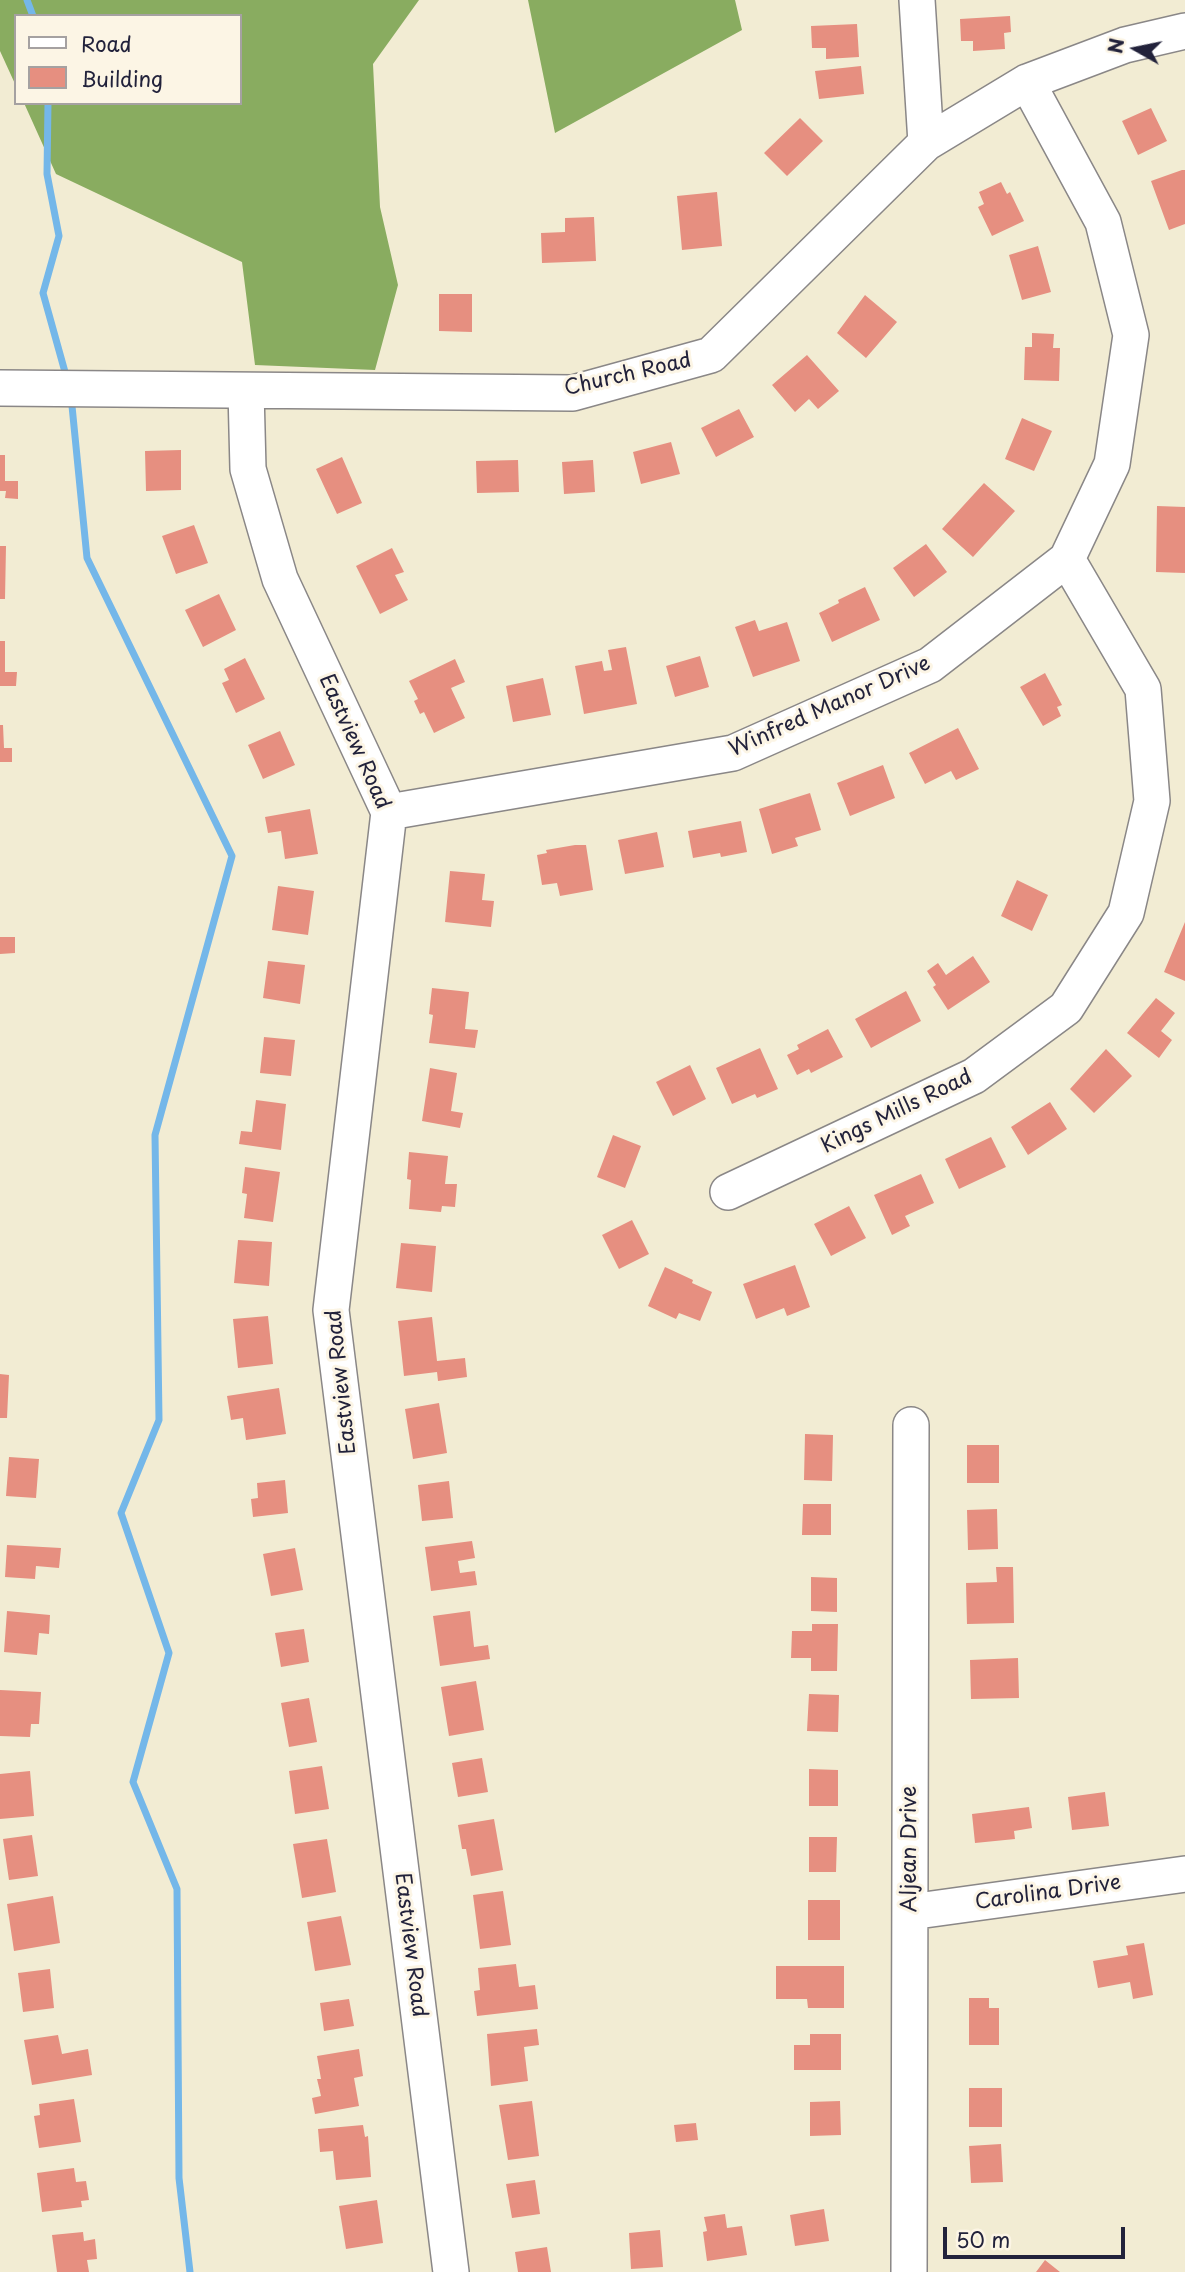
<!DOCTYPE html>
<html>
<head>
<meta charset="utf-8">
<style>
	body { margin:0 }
	#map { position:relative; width:1185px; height:2272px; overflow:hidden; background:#f2ecd3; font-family:"Playpen Sans",sans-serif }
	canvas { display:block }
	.legend { position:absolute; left:14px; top:14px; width:228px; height:91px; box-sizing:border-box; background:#fcf5e5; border:2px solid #a5a1a1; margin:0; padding:9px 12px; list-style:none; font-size:21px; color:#22223b }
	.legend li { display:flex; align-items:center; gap:14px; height:35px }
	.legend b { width:35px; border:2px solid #a5a1a1 }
	.north { position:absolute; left:1101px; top:14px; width:70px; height:70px; -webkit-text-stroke:5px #fcf5e5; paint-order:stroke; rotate:279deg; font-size:19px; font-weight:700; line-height:28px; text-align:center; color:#22223b }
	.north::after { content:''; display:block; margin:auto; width:24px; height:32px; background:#22223b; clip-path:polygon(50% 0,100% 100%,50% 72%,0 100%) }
	.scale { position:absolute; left:943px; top:2227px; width:182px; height:32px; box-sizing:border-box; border:4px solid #22223b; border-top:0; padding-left:9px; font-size:21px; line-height:24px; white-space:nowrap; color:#22223b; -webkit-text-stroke:5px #fcf5e5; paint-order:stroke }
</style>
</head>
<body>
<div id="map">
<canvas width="1185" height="2272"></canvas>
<ul class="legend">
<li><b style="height:9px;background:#fff"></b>Road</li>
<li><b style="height:19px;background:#e68f80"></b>Building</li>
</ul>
<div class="north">N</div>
<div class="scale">50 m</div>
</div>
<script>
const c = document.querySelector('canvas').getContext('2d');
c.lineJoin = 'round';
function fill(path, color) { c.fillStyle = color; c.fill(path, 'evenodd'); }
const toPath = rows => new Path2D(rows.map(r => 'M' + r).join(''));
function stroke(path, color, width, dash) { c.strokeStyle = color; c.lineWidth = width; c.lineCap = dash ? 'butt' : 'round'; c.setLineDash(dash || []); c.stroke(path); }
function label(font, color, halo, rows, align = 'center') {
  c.font = font + ' "Playpen Sans",sans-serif'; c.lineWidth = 6; c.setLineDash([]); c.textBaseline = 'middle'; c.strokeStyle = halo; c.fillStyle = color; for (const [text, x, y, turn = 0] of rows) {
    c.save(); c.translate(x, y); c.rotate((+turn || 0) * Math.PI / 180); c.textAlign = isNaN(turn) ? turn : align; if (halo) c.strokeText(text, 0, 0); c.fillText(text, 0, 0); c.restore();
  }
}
const forest = toPath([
	[0,0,419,0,373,64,380,207,398,285,375,370,255,365,242,262,56,174,24,103,240,103,240,16,16,16,16,86,0,51],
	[528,0,735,0,742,30,555,133]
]);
const stream = toPath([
	[27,0,33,16],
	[48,103,47,174,59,236,43,293,65,372],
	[72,406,87,558,232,856,155,1135,159,1420,121,1513,169,1653,133,1782,177,1889,179,2178,190,2272]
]);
const building = toPath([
	[1010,16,1011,32,1004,33,1005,49,973,51,973,41,961,41,960,19],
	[857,24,859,57,826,59,826,48,812,48,811,26],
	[861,66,864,94,819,99,815,71],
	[1151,108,1167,141,1138,155,1122,121],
	[800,118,823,141,787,176,764,153],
	[1182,170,1185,170,1185,224,1169,230,1151,181],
	[1001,182,1007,194,1010,192,1024,221,992,236,978,207,984,204,979,192],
	[717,192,722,246,682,250,677,196],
	[594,217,596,261,542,263,541,233,565,232,565,218],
	[1038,246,1051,292,1022,300,1009,255],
	[439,294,472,294,472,332,439,331],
	[865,295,897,322,866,358,837,333],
	[1032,333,1054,334,1053,348,1060,348,1059,381,1024,380,1025,347,1032,347],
	[807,355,839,391,818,409,809,399,795,412,772,385],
	[739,409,754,437,716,457,701,428],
	[1022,418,1052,431,1034,471,1005,459],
	[671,442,680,474,641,484,633,452],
	[181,450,181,490,146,491,145,451],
	[0,455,5,455,5,481,18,481,18,499,5,498,6,491,0,491],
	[342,457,362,503,337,514,316,469],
	[518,460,519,492,477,493,476,461],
	[593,460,595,492,564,494,562,462],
	[984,483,1015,511,973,557,942,529],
	[1157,506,1185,507,1185,573,1156,572],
	[194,525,208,563,176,574,162,536],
	[926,544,947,572,914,597,893,568],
	[0,546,6,546,5,599,0,599],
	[392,548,404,572,395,575,408,600,380,614,356,566],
	[865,587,880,620,832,642,819,613,839,603,838,600],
	[219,594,236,630,203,647,185,610],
	[755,620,759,631,787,622,800,661,753,677,735,627],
	[0,641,5,641,5,672,17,672,16,686,0,686],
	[626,647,637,704,584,714,575,666,602,661,604,671,612,670,608,650],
	[700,656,709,687,675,697,666,666],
	[245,658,265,699,236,713,222,683,229,680,224,669],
	[455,659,465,682,451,688,465,718,434,733,424,712,420,714,414,701,418,699,409,681],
	[1045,673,1062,705,1057,707,1061,716,1043,726,1020,687],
	[543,678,551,715,513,722,506,686],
	[0,725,3,725,4,748,12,748,12,762,0,762],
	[958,728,979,769,956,780,951,771,925,784,909,753],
	[280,731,295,765,263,779,248,745],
	[883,765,895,798,850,816,837,783],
	[810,793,821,830,795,838,798,846,772,854,759,809],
	[310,809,318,854,285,859,281,831,268,833,265,817],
	[741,821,747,852,721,857,720,853,693,858,688,831],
	[657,832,664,867,625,874,618,840],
	[575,845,586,845,593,890,560,896,557,883,542,885,537,855,547,853,546,850],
	[450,871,485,874,482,900,494,901,491,927,445,922],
	[1017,880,1048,895,1032,931,1001,916],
	[278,886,314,891,308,935,272,930],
	[1185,922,1185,981,1164,972],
	[0,937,15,937,15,953,0,954],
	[973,956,990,982,948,1010,933,987,936,985,927,971,938,963,946,975],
	[268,961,305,965,300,1004,263,998],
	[432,988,469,992,465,1029,478,1030,475,1048,429,1043,433,1015,429,1014],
	[906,991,921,1021,871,1048,855,1019],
	[1156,998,1175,1013,1161,1031,1172,1040,1159,1058,1127,1033],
	[828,1029,843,1057,811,1073,809,1069,797,1075,787,1055,799,1049,797,1045],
	[264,1037,295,1040,291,1076,260,1073],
	[760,1048,778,1089,757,1098,755,1094,732,1104,716,1068],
	[1106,1049,1132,1076,1094,1113,1070,1089],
	[690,1065,706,1099,673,1116,656,1082],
	[430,1068,457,1073,451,1111,463,1113,460,1128,422,1121],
	[256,1100,286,1104,281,1150,239,1144,241,1131,252,1132],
	[1050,1102,1067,1129,1028,1155,1011,1127],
	[613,1135,641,1146,625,1188,597,1177],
	[991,1137,1006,1167,959,1189,945,1159],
	[409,1152,448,1156,445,1184,457,1184,455,1207,442,1206,441,1212,409,1209,411,1180,407,1179],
	[245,1167,280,1172,273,1222,244,1218,247,1194,242,1193],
	[921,1174,934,1203,905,1216,910,1226,892,1235,874,1195],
	[849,1206,866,1238,831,1256,814,1224],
	[632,1220,649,1254,619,1269,602,1235],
	[238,1240,272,1242,269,1286,234,1283],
	[401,1243,436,1246,432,1292,396,1288],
	[795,1265,810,1307,787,1316,784,1308,756,1319,743,1284],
	[665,1267,693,1280,692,1283,712,1292,700,1321,679,1313,676,1319,648,1306],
	[268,1316,273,1364,238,1368,233,1319],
	[432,1317,437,1361,465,1358,467,1377,438,1381,437,1372,404,1376,398,1321],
	[0,1374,9,1375,7,1418,0,1418],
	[279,1388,286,1434,246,1440,243,1418,231,1420,227,1396],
	[439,1403,447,1453,413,1459,405,1409],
	[805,1434,833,1435,832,1481,804,1480],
	[967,1445,999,1445,999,1483,967,1483],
	[9,1457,39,1459,36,1498,6,1496],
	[285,1480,288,1513,253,1517,251,1499,258,1498,257,1483],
	[449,1481,453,1518,422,1521,418,1485],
	[803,1504,831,1504,831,1535,802,1535],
	[997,1509,998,1549,968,1550,967,1510],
	[472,1541,475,1558,458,1561,460,1573,475,1571,477,1585,431,1591,425,1547],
	[7,1545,61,1548,59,1568,36,1566,35,1579,5,1577],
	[295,1548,303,1590,271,1596,263,1554],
	[996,1567,1013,1567,1014,1623,967,1624,966,1583,997,1582],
	[811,1577,837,1578,837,1612,811,1611],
	[7,1611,50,1615,49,1634,39,1633,37,1655,4,1652],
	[470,1611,474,1647,488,1645,490,1659,440,1666,433,1616],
	[812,1624,838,1624,837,1671,811,1671,811,1658,791,1658,792,1631,812,1631],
	[304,1629,309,1662,281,1667,275,1633],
	[1018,1658,1019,1698,971,1699,970,1660],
	[476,1681,484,1730,449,1736,441,1687],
	[0,1690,41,1692,39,1724,31,1724,30,1737,0,1736],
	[809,1694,839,1695,838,1732,807,1731],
	[309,1698,317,1742,289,1747,281,1703],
	[482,1758,488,1792,458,1797,452,1763],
	[322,1766,329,1809,295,1814,289,1771],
	[809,1769,838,1770,838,1806,809,1806],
	[30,1771,34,1816,0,1819,0,1774],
	[1105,1792,1109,1826,1072,1830,1068,1797],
	[1029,1807,1032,1828,1014,1831,1015,1839,975,1843,972,1814],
	[494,1819,503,1870,471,1876,466,1849,462,1849,458,1825],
	[32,1835,38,1876,9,1880,3,1839],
	[809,1837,837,1837,836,1872,809,1872],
	[327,1839,336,1892,302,1898,293,1844],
	[503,1891,511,1945,480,1949,473,1895],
	[53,1896,60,1943,14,1951,7,1904],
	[808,1900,840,1900,840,1940,808,1940],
	[341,1916,351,1965,315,1971,307,1922],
	[1144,1943,1153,1995,1133,1999,1130,1982,1098,1988,1093,1961,1128,1955,1126,1946],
	[516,1964,519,1987,535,1985,538,2009,477,2016,474,1991,480,1990,478,1968],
	[776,1966,844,1966,844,2008,808,2008,807,1999,776,1999],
	[50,1969,54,2008,23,2012,18,1973],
	[969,1998,989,1998,989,2008,999,2008,999,2045,969,2045],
	[349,1999,354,2026,324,2031,320,2003],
	[537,2029,539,2045,524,2047,528,2081,491,2086,487,2034],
	[810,2034,841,2034,841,2070,794,2070,794,2045,810,2045],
	[58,2035,62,2054,88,2049,92,2075,32,2085,24,2040],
	[359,2049,363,2076,354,2078,359,2106,315,2114,312,2098,321,2096,317,2079,321,2079,317,2056],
	[969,2088,1002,2088,1002,2127,969,2127],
	[74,2099,81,2142,39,2148,34,2116,40,2115,39,2104],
	[532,2101,539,2156,508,2160,499,2105],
	[840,2101,841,2135,810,2136,810,2102],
	[696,2123,698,2140,676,2142,674,2125],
	[363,2125,365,2137,368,2136,371,2177,336,2180,333,2151,320,2152,318,2129],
	[1001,2144,1003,2182,971,2183,969,2146],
	[74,2168,76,2182,86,2181,89,2200,81,2201,82,2207,42,2212,37,2173],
	[535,2180,540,2214,512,2218,506,2184],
	[377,2200,383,2243,346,2249,339,2206],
	[824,2209,829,2241,795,2246,790,2215],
	[725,2214,727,2228,742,2226,747,2255,707,2261,703,2232,707,2231,704,2217],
	[660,2230,663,2267,631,2269,629,2233],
	[83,2232,84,2241,95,2239,97,2259,87,2260,89,2272,57,2272,52,2235],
	[547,2247,551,2272,518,2272,515,2252],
	[1045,2260,1060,2272,1036,2272]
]);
const minor = toPath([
	[917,0,926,143],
	[0,388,573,393,711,355,926,143,1027,82,1125,45,1185,31],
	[246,391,248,469,280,579,389,812,331,1310,451,2272],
	[389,812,733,753,930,665,1067,559,1112,464,1131,335,1103,222,1027,82],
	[728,1192,974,1076,1066,1008,1126,913,1152,801,1143,689,1067,559],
	[910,1912,1185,1874],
	[909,2272,911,1425]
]);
const streetNames = [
	["Church Road",628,375,-13],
	["Winfred Manor Drive",830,707,-24],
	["Eastview Road",354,742,66],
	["Kings Mills Road",897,1112,-26],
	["Eastview Road",342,1382,-96],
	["Aljean Drive",910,1849,-90],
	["Carolina Drive",1048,1893,-8],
	["Eastview Road",410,1945,83]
];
fill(forest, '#89ac60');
stroke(stream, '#74b7e9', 7);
fill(building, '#e68f80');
stroke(minor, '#8a8787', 38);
stroke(minor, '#fff', 35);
label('21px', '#22223b', '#fcf5e5', streetNames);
</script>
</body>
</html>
